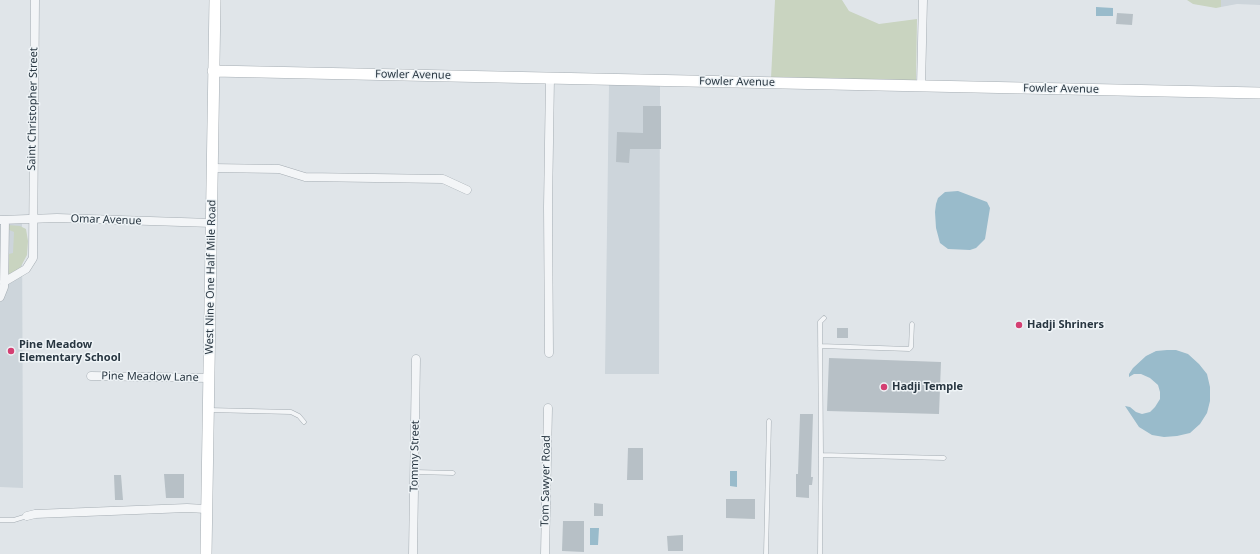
<!DOCTYPE html>
<html>
<head>
<meta charset="utf-8">
<style>
	body { margin:0 }
	canvas { display:block; background:#e0e5e9 }
</style>
</head>
<body>
<canvas width="1260" height="554"></canvas>
<script>
const c = document.querySelector('canvas').getContext('2d');
c.lineJoin = 'round';
function fill(path, color) { c.fillStyle = color; c.fill(path, 'evenodd'); }
const toPath = rows => new Path2D(rows.map(r => 'M' + r).join(''));
function stroke(path, color, width, dash) { c.strokeStyle = color; c.lineWidth = width; c.lineCap = dash ? 'butt' : 'round'; c.setLineDash(dash || []); c.stroke(path); }
function label(font, color, halo, rows, align = 'center') {
  c.font = font + ' "Noto Sans",sans-serif'; c.lineWidth = 3; c.setLineDash([]); c.textBaseline = 'middle'; c.strokeStyle = halo; c.fillStyle = color; for (const [text, x, y, turn = 0] of rows) {
    c.save(); c.translate(x, y); c.rotate((+turn || 0) * Math.PI / 180); c.textAlign = isNaN(turn) ? turn : align; if (halo) c.strokeText(text, 0, 0); c.fillText(text, 0, 0); c.restore();
  }
}
const built = toPath([
	[1221,0,1260,0,1260,5,1237,4,1221,7],
	[609,84,660,85,659,374,605,374],
	[22,215,23,488,0,487,0,216]
]);
const green = toPath([
	[775,0,842,0,849,11,879,24,917,19,916,81,771,78],
	[1187,0,1221,0,1221,7,1216,8,1193,4],
	[8,225,20,226,26,229,28,241,27,255,20,268,11,276,7,277,9,254,13,253,14,232,7,229]
]);
const water = toPath([
	[1096,7,1113,8,1113,16,1096,16],
	[958,191,987,202,990,208,985,239,976,248,970,250,948,249,940,243,936,228,935,212,936,204,938,198,945,192],
	[1167,350,1176,350,1188,354,1199,364,1207,374,1210,387,1210,401,1207,413,1200,424,1190,433,1177,436,1164,437,1152,435,1139,427,1125,406,1130,407,1136,412,1142,414,1150,412,1155,407,1160,399,1160,392,1158,385,1150,378,1141,374,1134,374,1129,377,1129,374,1133,368,1146,356,1156,351],
	[730,471,737,471,737,487,730,486],
	[590,528,599,528,598,545,590,545]
]);
const building = toPath([
	[1117,13,1133,14,1132,25,1116,24],
	[643,106,661,106,661,149,630,149,629,163,616,162,617,132,643,133],
	[837,328,848,328,848,338,837,338],
	[829,358,941,362,939,414,827,411],
	[800,414,813,414,811,477,813,477,812,485,809,485,809,498,796,497,796,474,798,474],
	[628,448,643,448,643,480,627,480],
	[164,474,184,474,184,498,166,498],
	[114,475,121,475,123,500,115,500],
	[726,499,755,499,755,519,726,518],
	[594,503,603,504,603,516,594,516],
	[563,521,584,521,584,552,562,551],
	[683,535,683,551,668,551,667,536]
]);
const lane = toPath([
	[820,346,909,349,911,347,912,324],
	[209,410,291,412,299,416,304,422],
	[821,455,944,458],
	[415,472,453,473],
	[0,520,14,520,27,516],
	[766,554,769,421],
	[820,554,821,455,820,322,824,318]
]);
const street = toPath([
	[921,86,923,0],
	[212,168,279,169,305,177,443,179,467,190],
	[0,220,57,218,212,223],
	[4,282,26,269,33,258,35,0],
	[0,297,4,287,5,220],
	[549,353,548,207,550,78],
	[91,376,209,378],
	[27,516,35,514,187,508,206,509],
	[413,554,416,359],
	[545,554,548,408]
]);
const secondary = toPath([
	[213,71,1260,93],
	[206,554,215,0]
]);
const markers = [
	[1019,325,4,"#d43f72"],
	[11,351,4,"#d43f72"],
	[884,387,4,"#d43f72"]
];
const streetNames = [
	["Fowler Avenue",413,75,1],
	["Fowler Avenue",737,82,1],
	["Fowler Avenue",1061,89,1],
	["Saint Christopher Street",33,109,-89],
	["Omar Avenue",106,220,2],
	["West Nine One Half Mile Road",211,277,-89],
	["Pine Meadow Lane",150,377,1],
	["Tommy Street",415,456,-89],
	["Tom Sawyer Road",546,481,-89]
];
const poiNames = [
	["Hadji Shriners",1027,325],
	["Pine Meadow",19,345],
	["Elementary School",19,358],
	["Hadji Temple",892,387]
];
fill(built, '#cdd5db');
fill(green, '#c9d4c0');
fill(water, '#99bbcb');
fill(building, '#b7c0c6');
stroke(lane, '#a5adb3', 5);
stroke(street, '#a5adb3', 9);
stroke(secondary, '#a5adb3', 12);
stroke(lane, '#f3f5f7', 4);
stroke(street, '#f3f5f7', 8);
stroke(secondary, '#fff', 11);
for (const [x, y, r, color] of markers) { const dot = new Path2D(); dot.arc(x, y, r, 0, 2 * Math.PI); c.fillStyle = color; c.fill(dot); stroke(dot, '#eff4f7', 1.5); }
label('11px', '#283641', '#eff4f7', streetNames);
label('bold 11px', '#283641', '#eff4f7', poiNames, 'left');
</script>
</body>
</html>
